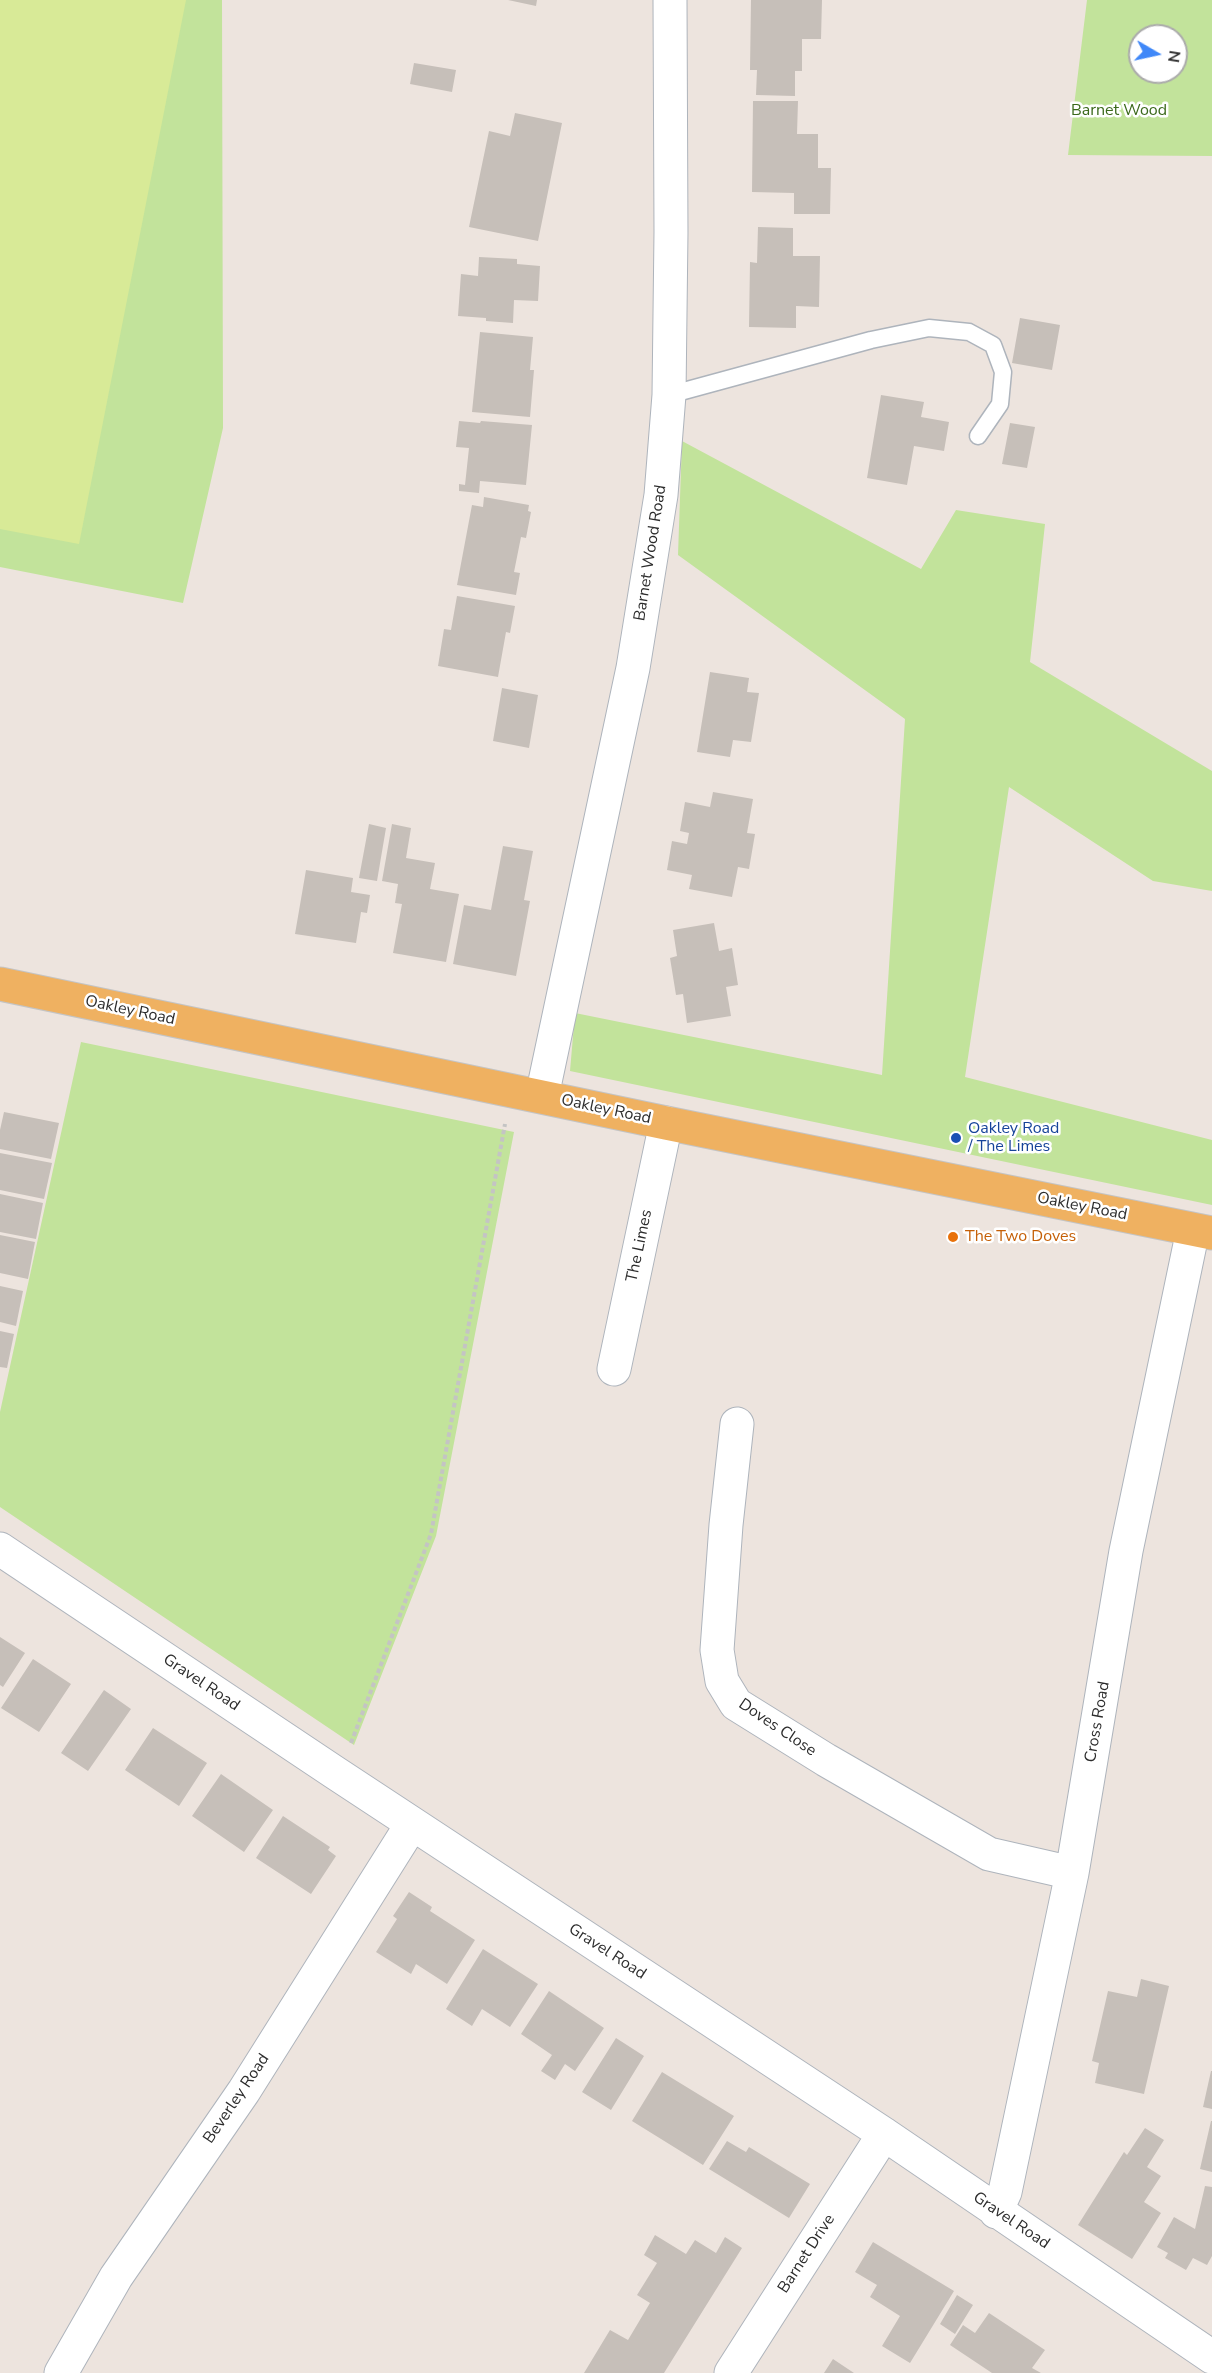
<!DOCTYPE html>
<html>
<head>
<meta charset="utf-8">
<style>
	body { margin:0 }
	#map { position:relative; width:1212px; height:2373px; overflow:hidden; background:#ede4de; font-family:"Nunito Sans",sans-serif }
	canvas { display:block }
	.north { position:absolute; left:1128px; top:24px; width:60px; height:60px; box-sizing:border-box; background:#fff; border:2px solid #ababab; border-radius:50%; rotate:99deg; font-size:16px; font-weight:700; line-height:24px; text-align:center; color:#2c2c2c }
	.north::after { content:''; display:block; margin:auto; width:21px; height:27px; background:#4088f8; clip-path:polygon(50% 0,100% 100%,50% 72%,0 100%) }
</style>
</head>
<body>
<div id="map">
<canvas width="1212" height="2373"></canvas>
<div class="north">N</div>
</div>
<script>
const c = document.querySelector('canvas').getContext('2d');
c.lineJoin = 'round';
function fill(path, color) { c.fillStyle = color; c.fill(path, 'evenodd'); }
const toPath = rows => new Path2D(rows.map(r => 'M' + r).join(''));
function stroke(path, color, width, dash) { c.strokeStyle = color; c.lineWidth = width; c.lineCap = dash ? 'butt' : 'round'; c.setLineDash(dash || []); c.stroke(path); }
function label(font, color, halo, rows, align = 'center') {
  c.font = font + ' "Nunito Sans",sans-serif'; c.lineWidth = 5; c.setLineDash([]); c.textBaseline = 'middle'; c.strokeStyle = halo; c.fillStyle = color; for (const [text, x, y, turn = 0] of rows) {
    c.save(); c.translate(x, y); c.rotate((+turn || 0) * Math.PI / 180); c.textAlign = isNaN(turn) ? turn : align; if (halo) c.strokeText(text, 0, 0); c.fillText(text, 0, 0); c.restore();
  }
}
const green = toPath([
	[0,0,222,0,223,428,183,603,0,567],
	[1087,0,1212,0,1212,156,1068,155],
	[1140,36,1176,36,1176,72,1140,72],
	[682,441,921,569,956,510,1045,524,1030,662,1212,771,1212,891,1153,881,1009,787,965,1077,1212,1140,1212,1205,570,1071,575,1013,882,1075,905,719,678,555],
	[81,1042,514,1132,436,1536,354,1745,0,1507,0,1412]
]);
const pitch = toPath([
	[0,0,186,0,79,544,0,529]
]);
const building = toPath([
	[508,0,537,0,536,6],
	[751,0,822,0,821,39,802,39,802,71,795,71,795,96,756,95,757,70,750,70],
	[414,63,456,70,452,92,410,84],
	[753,101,798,101,797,134,818,134,818,168,831,168,830,214,794,214,794,193,752,192],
	[515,113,562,123,538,241,469,227,489,131,510,136],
	[758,227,793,228,793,256,820,256,819,307,796,306,796,328,749,327,750,262,757,263],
	[479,257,517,259,517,264,540,266,538,301,514,300,513,323,486,321,486,318,458,316,461,274,478,276],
	[1020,318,1060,325,1052,370,1012,363],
	[480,332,533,337,530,370,534,370,530,417,472,412],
	[881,395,924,402,921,417,949,422,944,451,914,446,907,485,867,478],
	[459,421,480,423,481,421,532,425,526,485,480,481,479,493,459,491,459,484,465,485,469,448,456,447],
	[1010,423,1035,427,1027,468,1002,464],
	[484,497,529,505,528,511,531,512,526,538,521,537,514,572,520,573,516,595,457,585,472,505,483,507],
	[457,596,515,606,510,633,506,632,498,677,438,666,444,629,451,630],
	[710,672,749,678,747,692,759,693,751,742,733,740,730,757,697,752],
	[502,688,538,695,529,748,493,741],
	[713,792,753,799,747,833,755,834,749,869,738,867,732,897,689,889,692,875,667,870,672,841,687,844,689,833,680,831,685,802,710,807],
	[369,824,386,828,377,881,359,878],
	[392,824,411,828,406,858,435,863,430,889,459,894,446,962,393,953,402,904,395,903,398,884,382,881],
	[503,846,533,851,524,900,530,901,516,976,453,964,464,905,491,910],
	[306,870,353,878,351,892,370,895,367,913,361,912,356,943,295,934],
	[714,923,719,951,732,948,738,985,726,987,731,1016,687,1023,683,994,676,995,670,958,677,956,673,930],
	[4,1112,59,1123,51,1159,0,1149,0,1130],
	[0,1153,52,1163,44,1199,0,1190],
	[0,1194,43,1203,36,1239,0,1232],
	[0,1235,35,1242,28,1279,0,1273],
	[0,1286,23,1291,16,1326,0,1322],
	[0,1331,14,1334,7,1368,0,1367],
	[0,1637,25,1653,3,1687,0,1685],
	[33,1659,71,1684,39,1732,1,1708],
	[104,1690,131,1709,88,1771,61,1753],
	[153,1728,207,1763,179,1806,125,1770],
	[221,1774,273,1810,244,1852,192,1816],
	[283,1816,330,1847,328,1850,336,1856,311,1894,256,1858],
	[409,1892,432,1907,430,1911,475,1940,447,1984,416,1964,411,1974,376,1952,397,1919,393,1916],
	[483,1949,538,1984,510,2027,482,2009,472,2026,446,2009],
	[1141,1979,1169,1986,1144,2094,1095,2083,1099,2063,1092,2061,1108,1991,1137,1997],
	[549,1991,604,2028,575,2071,565,2064,555,2080,541,2071,552,2055,521,2034],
	[616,2038,644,2056,611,2110,582,2092],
	[1211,2071,1212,2071,1212,2109,1203,2107],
	[662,2072,734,2116,703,2165,632,2121],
	[1211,2121,1212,2121,1212,2172,1200,2169],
	[1145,2128,1164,2140,1147,2167,1161,2176,1144,2202,1161,2213,1132,2259,1078,2225,1124,2152,1127,2155],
	[727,2141,746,2152,749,2147,810,2184,789,2218,709,2169],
	[1205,2186,1212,2187,1212,2256,1207,2265,1193,2258,1186,2270,1165,2258,1168,2253,1157,2247,1174,2217,1195,2229],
	[655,2235,686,2254,695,2240,716,2253,725,2237,742,2248,664,2373,584,2373,610,2330,628,2340,650,2303,637,2295,657,2263,644,2255],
	[873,2242,954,2291,910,2363,882,2346,900,2316,870,2297,877,2285,855,2272],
	[957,2295,973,2305,955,2334,940,2324],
	[989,2313,1045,2350,1032,2368,1041,2373,992,2373,950,2345,963,2325,975,2333],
	[833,2359,854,2373,824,2373]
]);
const path = toPath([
	[351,1743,431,1534,505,1124]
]);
const service = toPath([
	[669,395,871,340,929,328,969,332,993,345,1003,372,1000,404,978,436]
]);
const minor = toPath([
	[542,1096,633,668,661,495,669,395,671,232,670,0],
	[614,1369,666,1123],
	[737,1424,726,1525,717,1650,722,1681,736,1704,826,1760,989,1854,1072,1873],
	[0,1549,334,1772,884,2134,1212,2357],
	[996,2212,1005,2192,1072,1873,1126,1551,1193,1230],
	[61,2373,116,2277,244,2091,412,1824],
	[731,2373,884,2134]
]);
const primary = toPath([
	[0,984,666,1123,1212,1233]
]);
const markers = [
	[956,1138,6,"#1a4fb4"],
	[953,1237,6,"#e8710a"]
];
const parkNames = [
	["Barnet Wood",1119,111]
];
const streetNames = [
	["Barnet Wood Road",651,553,-81],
	["Oakley Road",130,1011,12],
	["Oakley Road",606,1110,12],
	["Oakley Road",1082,1207,11],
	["The Limes",640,1246,-78],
	["Gravel Road",201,1683,34],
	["Cross Road",1098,1722,-80],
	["Doves Close",777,1728,34],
	["Gravel Road",607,1952,33],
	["Beverley Road",237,2099,-56],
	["Gravel Road",1011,2221,34],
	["Barnet Drive",807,2254,-57]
];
const transitNames = [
	["Oakley Road",968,1129],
	["/ The Limes",968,1147]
];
const foodNames = [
	["The Two Doves",965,1237]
];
fill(green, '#c2e39b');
fill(pitch, '#d8ea97');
fill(building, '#c6bfb9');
stroke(service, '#aeb4bc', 19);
stroke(minor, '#aeb4bc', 35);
stroke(primary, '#c4c4c4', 35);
stroke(path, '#c4c4c4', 4, [4.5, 3]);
stroke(service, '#fff', 16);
stroke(minor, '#fff', 33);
stroke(primary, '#efb161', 33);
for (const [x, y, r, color] of markers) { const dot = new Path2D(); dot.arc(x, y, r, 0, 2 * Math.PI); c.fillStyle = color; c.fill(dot); stroke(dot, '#fff', 2); }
label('16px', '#3b691b', '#fff', parkNames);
label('16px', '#2c2c2c', '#fff', streetNames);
label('16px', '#164399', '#fff', transitNames, 'left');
label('16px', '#c56008', '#fff', foodNames, 'left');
</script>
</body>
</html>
